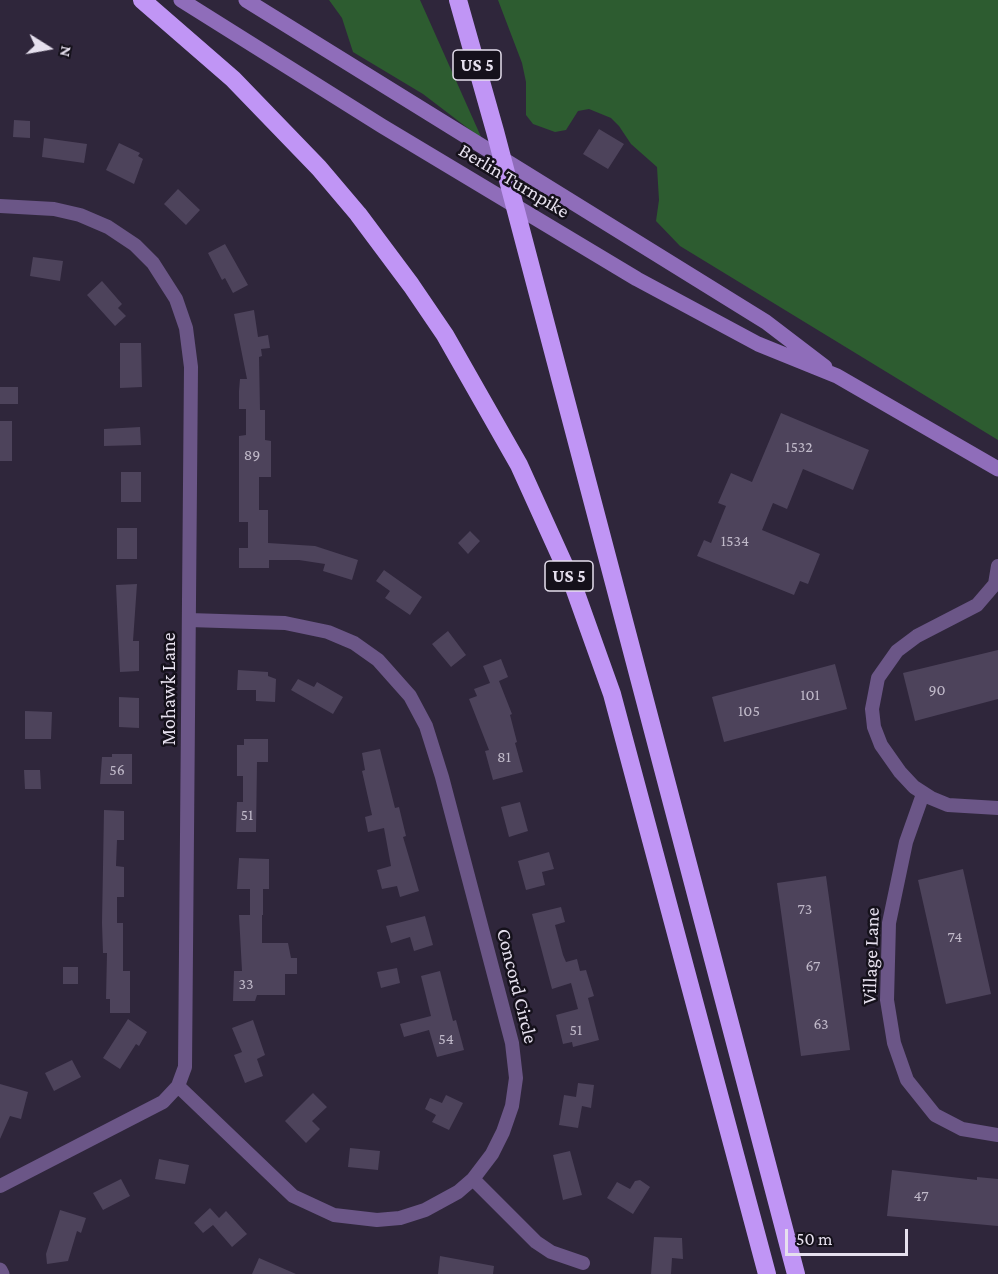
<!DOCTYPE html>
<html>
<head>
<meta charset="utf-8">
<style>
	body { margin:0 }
	#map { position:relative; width:998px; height:1274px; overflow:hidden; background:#2f263b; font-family:"Crimson Pro",serif }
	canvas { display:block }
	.north { position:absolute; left:18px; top:18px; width:60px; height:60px; -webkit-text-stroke:4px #15111b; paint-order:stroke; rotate:101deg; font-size:16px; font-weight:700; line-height:24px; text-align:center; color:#e6e0ee }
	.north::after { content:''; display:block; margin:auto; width:21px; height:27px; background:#e6e0ee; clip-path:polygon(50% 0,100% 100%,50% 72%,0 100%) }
	.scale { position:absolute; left:785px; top:1229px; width:123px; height:27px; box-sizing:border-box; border:3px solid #e6e0ee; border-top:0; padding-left:8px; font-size:18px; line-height:21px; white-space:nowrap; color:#e6e0ee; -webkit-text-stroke:4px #15111b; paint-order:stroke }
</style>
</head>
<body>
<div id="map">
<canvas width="998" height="1274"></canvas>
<div class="north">N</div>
<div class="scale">50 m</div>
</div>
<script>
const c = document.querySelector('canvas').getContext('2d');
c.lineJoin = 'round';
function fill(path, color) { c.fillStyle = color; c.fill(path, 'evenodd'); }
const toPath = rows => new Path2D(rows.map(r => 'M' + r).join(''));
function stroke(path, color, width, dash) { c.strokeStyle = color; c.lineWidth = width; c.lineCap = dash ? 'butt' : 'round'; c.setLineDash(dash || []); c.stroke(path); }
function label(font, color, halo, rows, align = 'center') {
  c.font = font + ' "Crimson Pro",serif'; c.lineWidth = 5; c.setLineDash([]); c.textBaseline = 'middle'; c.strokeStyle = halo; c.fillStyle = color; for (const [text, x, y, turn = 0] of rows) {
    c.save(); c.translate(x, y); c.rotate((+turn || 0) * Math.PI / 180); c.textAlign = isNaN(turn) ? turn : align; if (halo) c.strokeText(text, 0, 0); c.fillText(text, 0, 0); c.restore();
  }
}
const green = toPath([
	[329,0,420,0,482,139,423,94,353,52,342,18],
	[498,0,998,0,998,440,680,246,656,221,659,200,657,167,631,144,619,126,611,118,589,109,578,111,566,130,555,132,533,124,526,115,526,82,522,63]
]);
const building = toPath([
	[14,120,30,121,30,138,13,137],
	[599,129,624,144,608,169,583,154],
	[44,138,87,144,84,163,42,157],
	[119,143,140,153,138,156,143,159,134,184,106,170],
	[178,189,200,210,186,225,164,204],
	[225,244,248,285,233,293,225,278,222,280,208,253],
	[33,257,63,261,60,281,30,276],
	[102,281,122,304,118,308,126,316,115,326,87,295],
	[254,310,258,337,268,335,270,348,261,349,262,356,259,357,260,410,265,410,265,440,271,441,271,477,259,477,259,510,268,510,268,543,315,546,358,560,352,580,323,571,325,564,299,560,269,560,269,568,239,568,239,548,248,548,248,522,239,522,239,436,246,435,246,409,239,409,239,391,240,379,247,379,234,314],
	[120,343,141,343,142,387,120,388],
	[0,387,18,387,18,404,0,404],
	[781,413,869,450,853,490,803,469,787,509,773,503,762,530,820,554,808,584,800,581,794,595,697,556,704,540,711,543,726,506,718,503,731,473,752,482],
	[0,421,12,421,12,461,0,461],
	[140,427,141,445,104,446,104,429],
	[121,472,141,472,141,502,121,502],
	[117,528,137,528,137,559,117,559],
	[470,531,480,541,468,554,458,543],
	[384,570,422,597,410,615,385,598,390,591,376,581],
	[137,584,133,641,139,641,139,671,120,672,116,585],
	[448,631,466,655,451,667,432,644],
	[998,650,998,699,915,721,903,673],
	[501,659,508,677,499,681,512,714,510,715,517,742,515,743,523,772,493,780,485,751,489,750,469,699,477,696,474,689,490,683,483,666],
	[835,664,847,709,724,742,712,697],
	[238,670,268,672,268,676,276,679,275,702,256,701,256,690,237,690],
	[298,679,314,687,317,682,343,697,333,714,291,690],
	[119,697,139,698,139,728,119,727],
	[25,711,52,712,51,739,25,739],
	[244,739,268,739,268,762,257,762,256,832,236,832,237,802,243,802,243,776,237,776,237,745,244,745],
	[380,749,395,808,399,807,406,836,403,837,419,891,400,897,397,886,382,889,377,870,391,866,384,828,368,832,365,817,372,815,362,771,365,770,362,753],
	[112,754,132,754,132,784,100,784,102,757,112,757],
	[24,770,40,770,41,789,25,789],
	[520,802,528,831,509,837,501,807],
	[104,810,124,811,124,840,117,840,116,866,124,867,124,897,117,897,117,923,123,923,123,971,130,971,130,1013,110,1013,110,999,106,999,107,953,103,953,102,923],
	[549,852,554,869,542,872,545,885,526,890,518,861],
	[239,858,269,859,269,889,263,889,263,915,250,915,250,889,237,889],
	[963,869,991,994,946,1004,918,880],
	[826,876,850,1050,801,1056,777,883],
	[561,907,565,922,555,925,563,955,566,962,577,959,580,971,586,970,594,996,588,998,599,1040,573,1047,572,1042,563,1044,556,1015,578,1009,571,983,552,989,532,914],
	[239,915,262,915,262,943,288,943,291,958,297,958,297,974,285,974,285,995,257,995,255,1001,233,1001,234,971,242,971],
	[425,916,433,945,414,951,410,937,391,943,386,926],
	[63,967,78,967,78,984,63,984],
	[397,968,400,983,381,988,377,972],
	[440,971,453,1021,456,1020,464,1050,437,1057,429,1030,404,1037,400,1024,431,1016,421,976],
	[128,1019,147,1032,139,1046,136,1044,120,1069,103,1058],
	[253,1020,265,1055,257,1059,263,1076,245,1083,234,1055,242,1052,232,1028],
	[72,1060,81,1077,54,1091,45,1073],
	[578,1083,594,1085,591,1108,582,1106,578,1128,559,1125,564,1095,576,1097],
	[0,1084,28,1092,21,1119,10,1116,0,1139],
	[313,1093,327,1107,312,1121,320,1129,306,1143,285,1121],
	[446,1095,463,1103,449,1130,432,1122,436,1115,425,1109,430,1098,442,1103],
	[350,1148,380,1151,378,1170,348,1167],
	[570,1151,582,1195,563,1200,553,1155],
	[159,1159,189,1165,185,1184,155,1179],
	[892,1170,977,1180,977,1177,998,1179,998,1226,887,1216],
	[121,1179,130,1196,103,1210,93,1193],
	[640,1180,650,1187,633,1214,607,1198,617,1182,630,1189,635,1181],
	[210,1208,219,1218,226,1211,247,1234,232,1247,213,1225,203,1233,194,1223],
	[60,1210,86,1218,81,1233,77,1231,68,1261,47,1264,46,1254],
	[654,1237,682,1238,683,1259,672,1258,671,1274,651,1274],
	[440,1256,494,1266,493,1274,438,1274],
	[259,1258,296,1274,252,1274]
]);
const minor = toPath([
	[0,206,54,209,80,215,108,227,135,245,153,263,176,299,186,328,191,367,185,1067,178,1086,163,1102,0,1186],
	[998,566,995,584,977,605,917,636,897,651,878,678,872,709,874,727,881,745,900,772,914,787,931,798,948,805,998,808],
	[923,794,906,842,889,923,887,1000,894,1043,907,1080,935,1115,962,1129,998,1135],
	[178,1086,293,1196,334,1215,377,1220,400,1218,425,1210,458,1192,473,1179,492,1154,503,1132,512,1106,516,1078,512,1043,442,777,426,726,410,696,378,660,354,643,328,632,285,623,189,620],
	[473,1179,536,1242,551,1252,583,1263]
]);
const tertiary = toPath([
	[0,1270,2,1274]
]);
const secondary = toPath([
	[181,0,382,126,637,279,758,344,837,376,998,469],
	[246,0,766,322,825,367]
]);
const motorway = toPath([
	[142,0,233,79,319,168,358,214,411,285,445,335,519,465,572,582,612,694,767,1274],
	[458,0,495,131,796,1274]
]);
const numberNames = [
	["1532",799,447],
	["89",252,455],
	["1534",735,541],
	["90",937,690],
	["101",810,695],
	["105",749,711],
	["81",504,757],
	["56",117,770],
	["51",247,815],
	["73",805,909],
	["74",955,937],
	["67",813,966],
	["33",246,984],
	["63",821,1024],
	["51",576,1030],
	["54",446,1039],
	["47",921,1196]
];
const shields = [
	[477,65,48],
	[569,576,48]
];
const shieldNames = [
	["US 5",477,65],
	["US 5",569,576]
];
const streetNames = [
	["Berlin Turnpike",514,181,31],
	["Mohawk Lane",169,689,-90],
	["Village Lane",871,956,-88],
	["Concord Circle",517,986,76]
];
fill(green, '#2d5c30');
fill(building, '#4d435b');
stroke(minor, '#6b5687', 14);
stroke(tertiary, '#6b5687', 15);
stroke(secondary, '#8f6dba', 15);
stroke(motorway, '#c095f5', 18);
label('16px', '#c0b9c9', null, numberNames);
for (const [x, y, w] of shields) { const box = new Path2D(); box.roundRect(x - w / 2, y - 15, w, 30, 4.5); c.fillStyle = '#15111b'; c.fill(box); stroke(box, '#e6e0ee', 1.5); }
label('bold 18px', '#e6e0ee', null, shieldNames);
label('20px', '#e6e0ee', '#15111b', streetNames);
</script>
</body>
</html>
